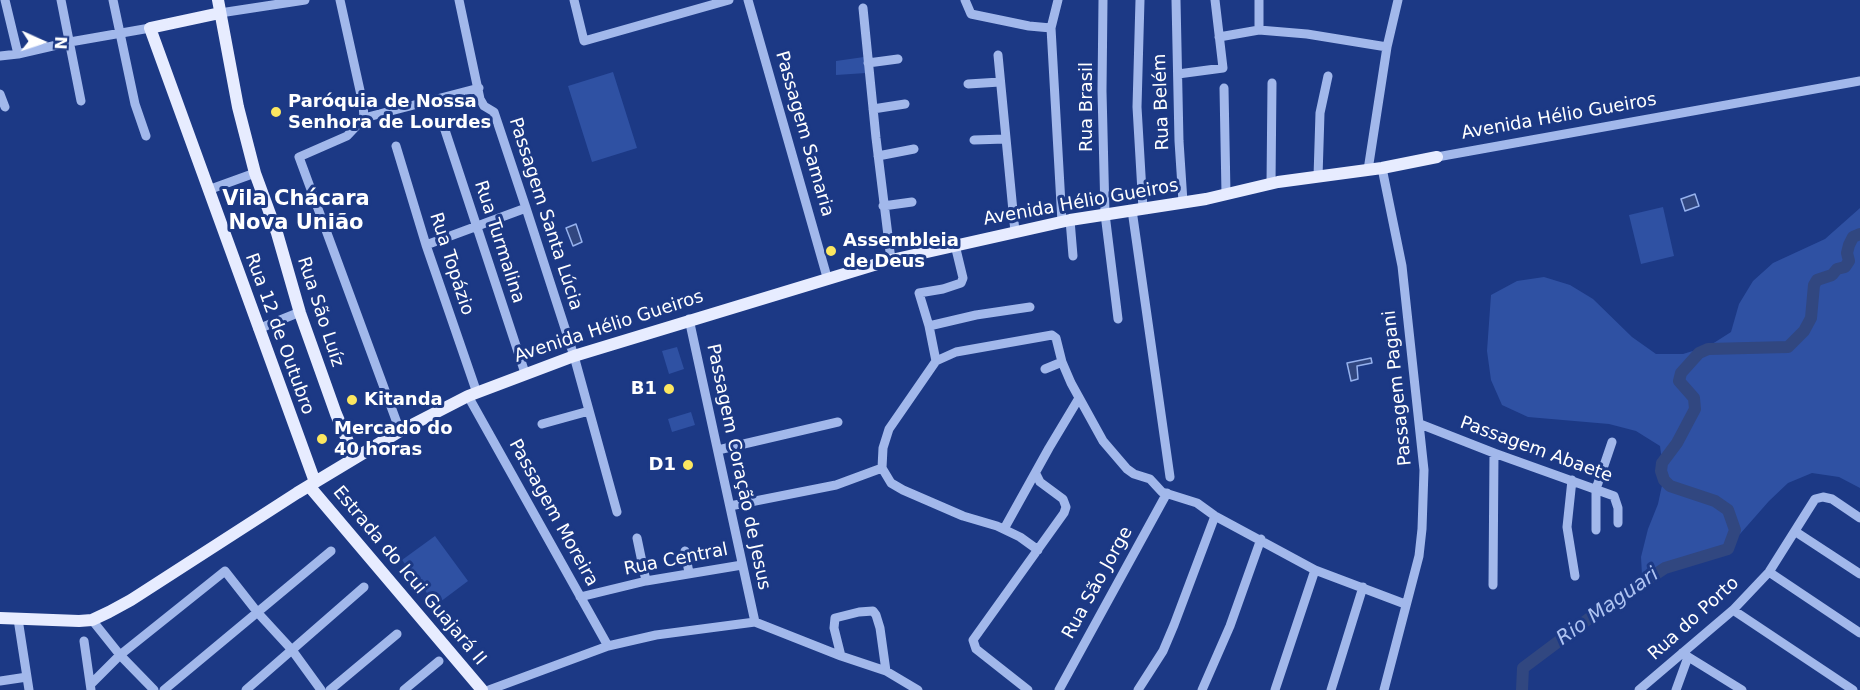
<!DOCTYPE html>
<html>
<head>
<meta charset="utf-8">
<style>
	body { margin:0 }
	#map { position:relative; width:1860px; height:690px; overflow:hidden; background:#1c3985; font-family:"DejaVu Sans",sans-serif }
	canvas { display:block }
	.north { position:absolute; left:12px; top:12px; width:60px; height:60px; -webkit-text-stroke:4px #1c3985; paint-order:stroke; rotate:93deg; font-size:16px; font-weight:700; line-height:24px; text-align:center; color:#fff }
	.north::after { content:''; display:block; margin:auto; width:21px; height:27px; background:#fff; clip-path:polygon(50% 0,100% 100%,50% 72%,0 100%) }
</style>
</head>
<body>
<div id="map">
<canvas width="1860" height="690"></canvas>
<div class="north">N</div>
</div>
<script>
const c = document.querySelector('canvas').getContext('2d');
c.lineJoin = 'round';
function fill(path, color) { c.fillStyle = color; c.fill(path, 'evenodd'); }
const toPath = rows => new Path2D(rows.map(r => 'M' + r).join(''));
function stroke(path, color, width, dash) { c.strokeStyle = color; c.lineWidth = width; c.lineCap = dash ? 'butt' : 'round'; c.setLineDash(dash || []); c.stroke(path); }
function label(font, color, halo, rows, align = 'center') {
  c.font = font + ' "DejaVu Sans",sans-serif'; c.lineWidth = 6; c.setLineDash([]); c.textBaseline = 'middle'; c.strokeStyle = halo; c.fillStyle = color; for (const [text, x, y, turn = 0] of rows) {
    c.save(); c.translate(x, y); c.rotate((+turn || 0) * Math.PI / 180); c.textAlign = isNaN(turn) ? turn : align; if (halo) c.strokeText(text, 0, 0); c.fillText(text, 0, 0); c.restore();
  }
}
const green = toPath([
	[864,57,866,73,836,75,836,61],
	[613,72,637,148,592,162,568,86],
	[1663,207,1674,256,1641,264,1629,215],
	[1860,208,1860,488,1839,477,1812,473,1788,483,1769,501,1740,534,1725,547,1652,579,1642,575,1641,557,1648,529,1658,504,1664,476,1660,446,1636,431,1609,424,1528,417,1502,405,1491,380,1487,351,1491,295,1517,281,1544,277,1570,285,1593,299,1632,337,1656,354,1683,354,1709,346,1731,332,1739,304,1753,281,1773,263,1825,239],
	[677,347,684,369,669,374,662,351],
	[691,412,695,425,672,432,668,419],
	[435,536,468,581,436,605,402,560]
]);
const water = toPath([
	[1695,194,1699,206,1685,211,1681,199,1695,194],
	[576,224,582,242,573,246,566,228,576,224],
	[1371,358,1372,363,1357,366,1358,379,1351,381,1347,363,1371,358]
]);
const river = toPath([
	[1522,690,1523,668,1591,617,1665,568,1728,549,1735,530,1728,510,1715,501,1670,486,1664,480,1661,471,1662,463,1677,443,1695,409,1694,398,1679,381,1681,373,1699,353,1708,349,1788,347,1804,331,1811,318,1814,285,1817,280,1832,275,1837,269,1845,267,1849,261,1847,253,1849,245,1853,237,1860,234]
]);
const minor = toPath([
	[5,0,18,54],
	[61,0,81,101],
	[113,0,135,104,146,136],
	[340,0,363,104,364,118],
	[459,0,480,99,484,106,494,112,526,208,574,356,617,512],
	[574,0,584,41,729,0],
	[748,0,827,277],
	[965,0,971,14,1029,26,1051,28],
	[1058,0,1051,28,1062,222],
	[1103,0,1102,91,1105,214,1118,319],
	[1140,0,1137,107,1143,209],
	[1176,0,1179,141,1183,202],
	[863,8,876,138,891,260],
	[220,13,305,0],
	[1259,30,1259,0],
	[1219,37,1259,30,1307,34,1387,47],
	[998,55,1015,232],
	[0,56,18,54,70,42,150,28],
	[868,63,898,59],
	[1178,74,1223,68,1215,0],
	[968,84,1000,82],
	[1224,88,1226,194],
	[0,94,5,107],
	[873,109,905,104],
	[442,121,525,373],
	[974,140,1005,139],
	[396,146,426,245,477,393],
	[878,156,914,149],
	[1437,157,1860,81],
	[1382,168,1402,266,1424,470,1422,529,1419,556,1384,690],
	[1368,170,1387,47,1398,0],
	[1318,177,1320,113,1328,76],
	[1271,184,1272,83],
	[208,190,255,173],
	[883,206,912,202],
	[1132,210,1170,477],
	[1070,220,1073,256],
	[426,245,526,208],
	[955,245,963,278,961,283,943,289,919,293,929,326,936,361,889,429,883,448,882,468,891,483,903,490,963,516,997,526,1020,537,1038,550],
	[689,319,755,622],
	[929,326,976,315,1030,307],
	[258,329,300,312],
	[936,361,956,352,1052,335,1056,338,1062,362,1071,383,1103,441,1127,469,1134,474,1150,479,1162,492,1197,503,1215,516,1315,570,1405,604],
	[1045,369,1062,362],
	[468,396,608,646],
	[542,424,589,411],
	[1420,424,1494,453,1614,496,1618,508,1618,523],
	[400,431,299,157,347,136,364,118,479,88],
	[718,450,838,422],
	[1572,480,1567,527,1575,576],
	[730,506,836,485,882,468],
	[1004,529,1049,448,1079,398],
	[1596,530,1596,489,1612,442],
	[1796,532,1860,574],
	[637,538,646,581],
	[685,551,689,573],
	[1769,572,1860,633],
	[1493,585,1494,453],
	[580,597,646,581,742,565],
	[1733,610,1853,690],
	[18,619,29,690],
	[92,620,120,655,154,690],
	[84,641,91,690],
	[1682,653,1742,690],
	[841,656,834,628,835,618,859,612,873,611,876,615,880,628,886,671],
	[0,681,27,677],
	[91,684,120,655,225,571,258,613,292,650,321,690],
	[164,690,331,551],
	[246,690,364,587],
	[330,690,397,634],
	[404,690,439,661],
	[489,690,608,646,656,635,755,622,841,656,886,671,918,690],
	[1028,690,976,649,973,640,1064,513,1066,507,1063,499,1040,482,1036,474],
	[1059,690,1167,493],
	[1138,690,1163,651,1174,625,1215,516],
	[1202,690,1230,626,1261,539],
	[1275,690,1315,570],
	[1331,690,1363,587],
	[1639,690,1733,610,1769,572,1815,499,1823,497,1832,499,1860,518],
	[1676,690,1688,657]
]);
const major = toPath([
	[218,0,238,107,255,173,277,233,300,313,336,414,355,458],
	[220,13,150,28,315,482],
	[309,486,482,690],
	[0,618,79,621,92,620,109,612,131,600,297,493,400,431,468,396,574,356,887,261,1070,220,1206,199,1278,182,1382,168,1437,157]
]);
const markers = [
	[276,112,6,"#fce760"],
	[831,251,6,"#fce760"],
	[669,389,6,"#fce760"],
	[352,400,6,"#fce760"],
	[322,439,6,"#fce760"],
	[688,465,6,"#fce760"]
];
const poiNames = [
	["Paróquia de Nossa",288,102],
	["Senhora de Lourdes",288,123],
	["Assembleia",843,241],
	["de Deus",843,262],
	["B1",657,389,"right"],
	["Kitanda",364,400],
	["Mercado do",334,429],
	["40 horas",334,450],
	["D1",676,465,"right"]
];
const streetNames = [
	["Rua Belém",1162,102,-92],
	["Rua Brasil",1087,107,-90],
	["Avenida Hélio Gueiros",1559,117,-10],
	["Passagem Samaria",804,134,74],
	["Avenida Hélio Gueiros",1081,203,-10],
	["Passagem Santa Lúcia",545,214,72],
	["Rua Turmalina",499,242,72],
	["Rua Topázio",451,264,72],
	["Rua São Luíz",320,312,72],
	["Avenida Hélio Gueiros",609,327,-18],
	["Rua 12 de Outubro",279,334,70],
	["Passagem Pagani",1398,388,-96],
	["Passagem Abaete",1536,450,20],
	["Passagem Coração de Jesus",738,467,78],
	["Passagem Moreira",553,513,61],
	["Rua Central",676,560,-11],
	["Estrada do Icui Guajará II",409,576,50],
	["Rua São Jorge",1098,583,-61],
	["Rua do Porto",1694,619,-42]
];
const waterNames = [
	["Rio Maguari",1608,607,-35]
];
const quarterNames = [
	["Vila Chácara",296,200],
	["Nova União",296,224]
];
fill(green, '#2f51a3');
fill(water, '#314780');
stroke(water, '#95b1ed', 1.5);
stroke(river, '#314780', 12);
stroke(minor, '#a2b8eb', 9);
stroke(major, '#e7ecff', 12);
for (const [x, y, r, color] of markers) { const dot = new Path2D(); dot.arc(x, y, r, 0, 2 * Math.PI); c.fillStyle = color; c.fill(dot); stroke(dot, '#1c3985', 2); }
label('bold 18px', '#fff', '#1c3985', poiNames, 'left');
label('18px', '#fff', '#1c3985', streetNames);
label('italic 20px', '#aec3f2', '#1c3985', waterNames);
label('bold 21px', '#fff', '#1c3985', quarterNames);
</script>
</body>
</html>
